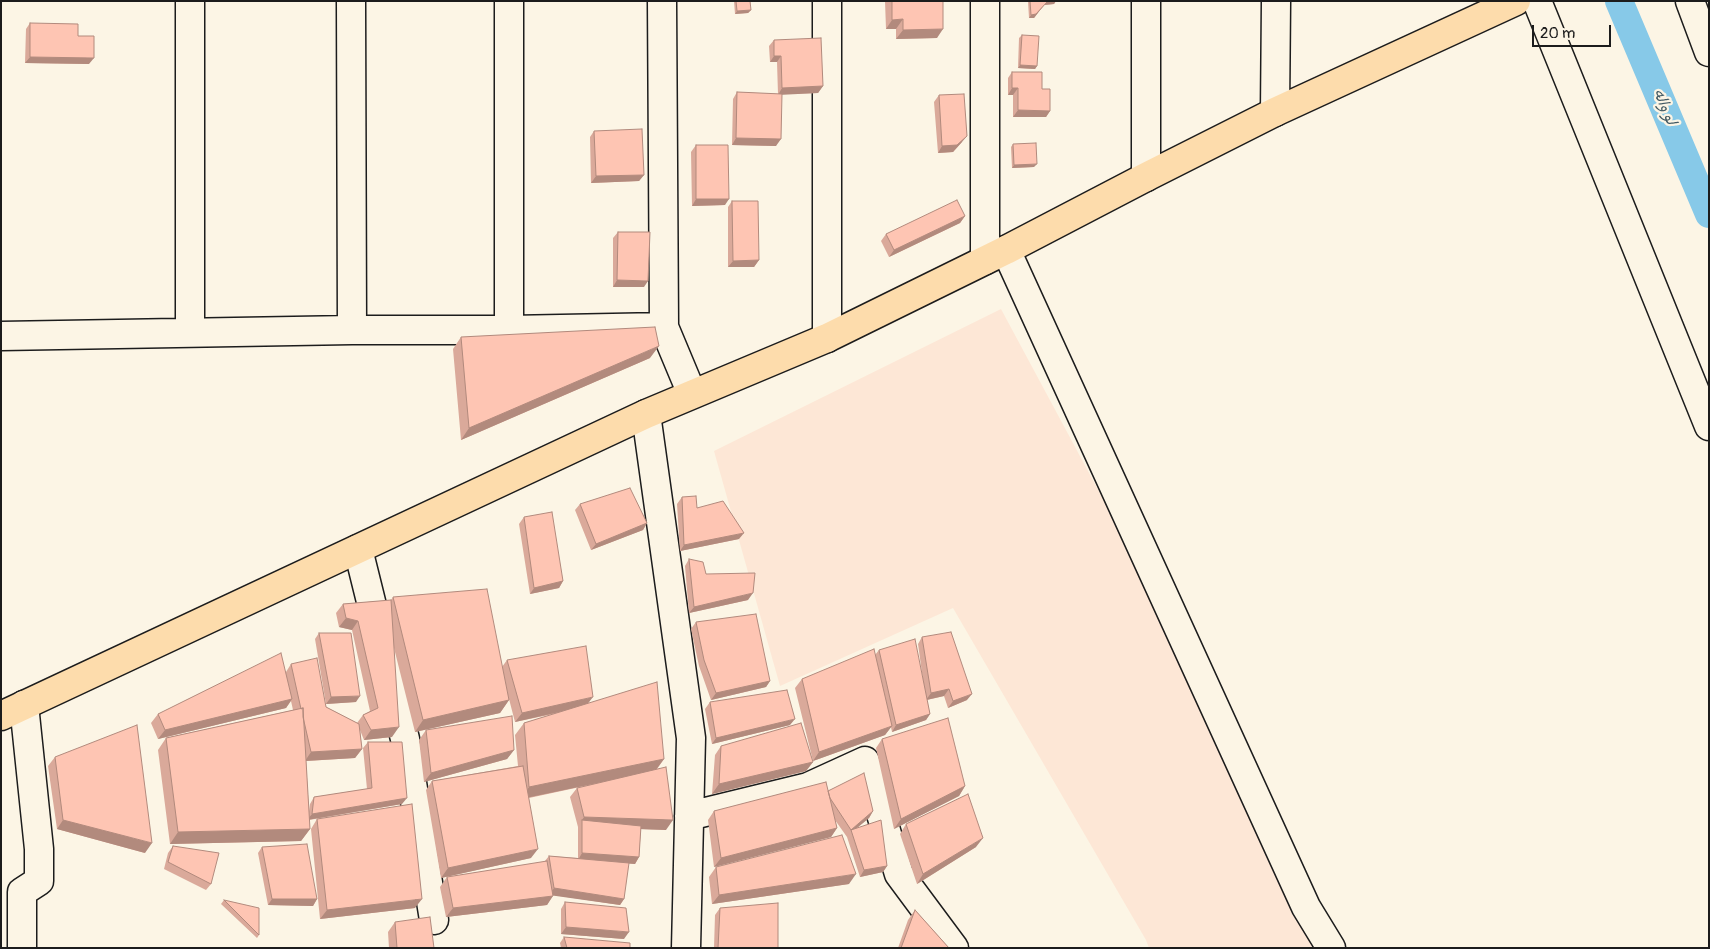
<!DOCTYPE html>
<html>
<head>
<meta charset="utf-8">
<style>
	body { margin:0 }
	#map { position:relative; width:1710px; height:949px; overflow:hidden; background:#fcf5e5; font-family:Pangolin,sans-serif }
	canvas { display:block }
	.frame { position:absolute; inset:0; border:2px solid #1c1c1c; pointer-events:none }
	.scale { position:absolute; left:1532px; top:25px; width:79px; height:22px; box-sizing:border-box; border:2px solid #1c1c1c; border-top:0; padding-left:6px; font-size:15px; line-height:18px; white-space:nowrap; color:#1c1c1c; -webkit-text-stroke:4px #fcf5e5; paint-order:stroke }
</style>
</head>
<body>
<div id="map">
<canvas width="1710" height="949"></canvas>
<div class="frame"></div>
<div class="scale">20 m</div>
</div>
<script>
const c = document.querySelector('canvas').getContext('2d');
c.lineJoin = 'round';
function fill(path, color) { c.fillStyle = color; c.fill(path, 'evenodd'); }
const toPath = rows => new Path2D(rows.map(r => 'M' + r).join(''));
function stroke(path, color, width, dash) { c.strokeStyle = color; c.lineWidth = width; c.lineCap = dash ? 'butt' : 'round'; c.setLineDash(dash || []); c.stroke(path); }
function label(font, color, halo, rows, align = 'center') {
  c.font = font + ' Pangolin,"Playpen Sans Arabic",sans-serif'; c.lineWidth = 4.5; c.setLineDash([]); c.textBaseline = 'middle'; c.strokeStyle = halo; c.fillStyle = color; for (const [text, x, y, turn = 0] of rows) {
    c.save(); c.translate(x, y); c.rotate((+turn || 0) * Math.PI / 180); c.textAlign = isNaN(turn) ? turn : align; if (halo) c.strokeText(text, 0, 0); c.fillText(text, 0, 0); c.restore();
  }
}
const built = toPath([
	[1001,309,1344,948,1149,948,1146,940,953,608,780,686,714,451]
]);
const canal = toPath([
	[1619,1,1709,214]
]);
const minor = toPath([
	[190,1,190,332],
	[351,1,352,330],
	[509,1,509,330],
	[662,1,664,327],
	[827,1,827,338],
	[1537,1,1709,426],
	[1690,1,1709,52],
	[1275,112,1276,1],
	[1146,177,1146,1],
	[1006,250,1306,907,1331,948],
	[985,260,985,1],
	[1,336,352,330,509,330,664,327,692,394],
	[646,414,691,738,686,948],
	[358,549,405,739,434,920],
	[689,816,808,787,865,761,899,874,954,948],
	[22,948,22,892,39,881,39,849,24,705]
]);
const major = toPath([
	[1,716,646,414,827,338,1006,250,1146,177,1275,112,1516,1]
]);
const wall = toPath([
	[734,1,750,1,751,10,748,13,735,14],
	[885,1,943,1,937,38,896,39,896,29,886,29],
	[1028,1,1056,1,1054,4,1044,5,1034,18,1029,18],
	[30,23,78,36,89,64,25,63,26,29],
	[1022,35,1037,66,1035,69,1018,68,1019,38],
	[774,40,823,86,818,93,782,94,776,146,732,145,733,99,737,92,778,94,777,62,770,62,769,46],
	[1012,72,1042,89,1050,111,1046,117,1013,117,1013,95,1008,95,1008,78],
	[939,95,962,142,953,152,938,153,934,102],
	[594,131,644,175,639,181,591,183,590,137],
	[1013,144,1034,167,1012,168,1011,147],
	[696,145,725,205,692,206,691,152],
	[732,201,759,260,754,267,728,267,728,207],
	[965,216,960,223,889,257,881,241,886,234],
	[618,232,644,287,613,287,613,238],
	[461,337,650,358,461,440,453,349],
	[682,497,697,508,739,539,680,551,677,504],
	[580,504,647,523,643,530,591,550,575,510],
	[524,517,563,581,559,588,530,594,519,524],
	[689,559,706,574,748,600,689,613,685,566],
	[393,597,502,667,507,660,588,703,664,759,657,769,666,830,641,829,639,857,635,864,626,863,624,899,620,905,553,895,547,905,446,917,440,887,447,877,544,862,549,856,578,858,578,827,570,797,577,788,594,784,529,798,531,858,441,878,426,790,432,781,518,766,515,735,524,723,558,713,515,722,509,699,509,700,500,713,415,732,394,648,392,737,364,740,360,730,362,749,355,758,306,761,309,811,310,804,314,797,367,789,363,748,368,742,402,804,309,820,310,829,301,841,170,844,158,750,166,738,293,710,291,701,286,708,158,739,151,723,158,714,286,672,291,664,326,707,357,723,363,715,370,711,352,630,339,627,336,613,343,604,391,600],
	[696,622,770,681,766,687,711,700,699,666,691,629],
	[319,633,356,702,326,704,315,639],
	[922,637,967,700,948,708,944,696,927,700,930,714,926,720,892,732,891,727,885,735,813,761,795,688,802,679,875,655,879,650,923,680,918,644],
	[710,702,790,725,712,744,705,709],
	[426,730,514,750,507,759,424,782,419,740],
	[882,739,965,786,959,796,894,829,876,748],
	[721,746,813,762,806,771,712,794,715,755],
	[55,757,145,853,57,829,48,766],
	[828,791,873,811,869,818,857,828,887,866,883,872,860,877,847,837,835,820,837,828,831,837,714,867,708,820,714,811],
	[317,819,415,908,320,919,311,829],
	[906,824,976,847,917,884,900,834],
	[173,846,211,884,206,890,164,869,168,853],
	[262,847,317,899,313,906,268,905,258,853],
	[716,867,849,884,712,904,709,877],
	[224,900,259,935,257,938,221,904],
	[565,902,624,939,561,934,561,909],
	[720,908,778,948,714,948,715,915],
	[915,910,949,948,898,948,908,920],
	[395,922,434,948,389,948,388,932],
	[564,937,630,948,561,948,560,943]
]);
const shadedWall = toPath([
	[1056,1,1054,4,1044,5,1034,18,1029,18,1031,15,1047,2],
	[751,10,748,13,735,14,737,11],
	[903,19,896,29,886,29,892,20],
	[943,29,937,38,896,39,903,30],
	[774,56,781,56,777,62,770,62],
	[30,57,94,58,89,64,25,63],
	[1020,65,1037,66,1035,69,1018,68],
	[823,86,818,93,778,95,782,88],
	[1012,88,1018,88,1013,95,1008,95],
	[1018,110,1050,111,1046,117,1013,117],
	[967,136,962,142,953,152,938,153,942,146],
	[736,138,781,139,776,146,732,145],
	[1037,164,1034,167,1012,168,1014,165],
	[644,175,639,181,591,183,596,176],
	[696,199,729,199,725,205,692,206],
	[965,216,960,223,889,257,894,250],
	[759,260,754,267,728,267,733,261],
	[617,280,648,281,644,287,613,287],
	[659,346,650,358,461,440,469,428],
	[647,523,643,530,591,550,596,544],
	[744,533,739,539,680,551,684,545],
	[563,581,559,588,530,594,534,588],
	[753,593,748,600,689,613,694,607],
	[346,618,358,621,352,630,339,627],
	[770,681,766,687,711,700,716,693],
	[949,689,944,696,926,700,931,693],
	[972,694,967,700,948,708,953,701],
	[360,696,356,702,326,704,331,697],
	[593,697,586,706,515,722,522,713],
	[292,699,286,708,158,739,165,730],
	[509,700,500,713,415,732,423,720],
	[930,714,926,720,892,732,896,725],
	[795,719,790,725,712,744,716,738],
	[892,726,885,735,813,761,819,752],
	[399,727,392,737,364,740,371,730],
	[362,749,355,758,305,761,311,752],
	[514,750,507,759,424,782,431,773],
	[664,759,655,771,521,799,529,787],
	[813,762,806,771,712,794,719,784],
	[965,786,959,796,894,829,901,819],
	[407,798,402,804,307,820,312,814],
	[873,811,869,818,852,832,851,830],
	[584,817,673,820,666,830,582,827,582,820],
	[63,820,152,843,145,853,57,829],
	[837,828,831,837,714,867,721,858],
	[310,829,301,841,170,844,178,832],
	[983,838,976,847,917,884,923,874],
	[538,849,531,858,441,878,448,868],
	[582,853,639,857,635,864,578,860],
	[887,866,883,872,860,877,864,870],
	[856,874,849,884,712,904,719,895],
	[554,888,624,899,620,905,549,895],
	[553,896,547,905,446,917,453,908],
	[272,899,317,899,313,906,268,905],
	[422,899,415,908,320,919,327,910],
	[566,927,629,932,624,939,561,934]
]);
const building = toPath([
	[736,1,750,1,751,10,737,11,736,1],
	[892,1,943,1,943,29,903,30,903,19,892,20,892,1],
	[1030,1,1055,1,1047,2,1036,14,1031,15,1030,1],
	[30,23,78,24,78,36,94,36,94,58,30,57,30,23],
	[1022,35,1039,36,1037,66,1020,65,1022,35],
	[821,38,823,86,782,88,781,56,774,56,774,40,821,38],
	[1012,72,1042,72,1042,89,1050,89,1050,111,1018,110,1018,88,1012,88,1012,72],
	[737,92,782,94,781,139,736,138,737,92],
	[964,94,967,136,957,145,942,146,939,95,964,94],
	[642,129,644,175,596,176,594,131,642,129],
	[1036,143,1037,164,1014,165,1013,144,1036,143],
	[696,145,728,145,729,199,696,199,696,145],
	[957,200,965,216,894,250,886,234,957,200],
	[732,201,758,201,759,260,733,261,732,201],
	[618,232,650,232,648,281,617,280,618,232],
	[655,327,659,346,469,428,461,337,655,327],
	[630,488,647,523,596,544,580,504,630,488],
	[696,496,697,508,723,501,744,533,684,545,682,497,696,496],
	[552,512,563,581,534,588,524,517,552,512],
	[689,559,703,562,706,574,755,573,753,593,694,607,689,559],
	[487,589,509,700,423,720,393,597,487,589],
	[391,600,399,727,371,730,363,715,378,708,358,621,346,618,343,604,391,600],
	[756,614,770,681,716,693,704,660,696,622,756,614],
	[951,632,972,694,953,701,949,689,931,693,922,637,951,632],
	[319,633,351,633,360,696,331,697,319,633],
	[915,639,930,714,896,725,879,650,915,639],
	[586,646,593,697,522,713,507,660,586,646],
	[874,649,892,726,819,752,802,679,874,649],
	[281,653,292,699,165,730,158,714,281,653],
	[317,658,326,707,359,724,362,749,311,752,303,717,303,708,301,709,291,664,317,658],
	[657,682,664,759,529,787,524,723,657,682],
	[787,690,795,719,716,738,710,702,787,690],
	[303,708,310,829,178,832,166,738,303,708],
	[512,716,514,750,431,773,426,730,512,716],
	[948,718,965,786,901,819,882,739,948,718],
	[801,723,813,762,719,784,721,746,801,723],
	[137,725,152,843,63,820,55,757,137,725],
	[368,742,402,742,407,798,312,814,314,797,372,788,368,742],
	[523,766,538,849,448,868,432,781,523,766],
	[666,767,673,820,584,817,577,788,666,767],
	[864,773,873,811,851,830,881,820,887,866,864,870,851,830,830,798,828,791,864,773],
	[826,782,837,828,721,858,714,811,826,782],
	[968,794,983,838,923,874,906,824,968,794],
	[412,804,422,899,327,910,317,819,412,804],
	[582,820,641,826,639,857,582,853,582,820],
	[842,835,856,874,719,895,716,867,842,835],
	[307,844,317,899,272,899,262,847,307,844],
	[173,846,219,853,211,884,168,862,173,846],
	[549,856,629,863,624,899,554,888,549,856],
	[547,861,553,896,453,908,447,877,547,861],
	[224,900,259,908,259,935,224,900],
	[565,902,626,908,629,932,566,927,565,902],
	[778,903,778,948,718,948,720,908,778,903],
	[915,910,949,948,901,948,915,910],
	[430,917,434,948,397,948,395,922,430,917],
	[564,937,630,943,630,948,567,948,564,937]
]);
const waterNames = [
	["لو واله",1664,107,67]
];
fill(built, '#fde7d6');
stroke(canal, '#87c9e8', 28);
stroke(minor, '#1c1c1c', 31);
stroke(major, '#1c1c1c', 31);
stroke(minor, '#fcf5e5', 28);
stroke(major, '#fddcac', 28);
fill(wall, '#daa99a');
fill(shadedWall, '#b28a7d');
fill(building, '#fec5b3');
stroke(building, '#b28a7d', 1);
label('italic 15px', '#415963', '#fcf5e5', waterNames);
</script>
</body>
</html>
